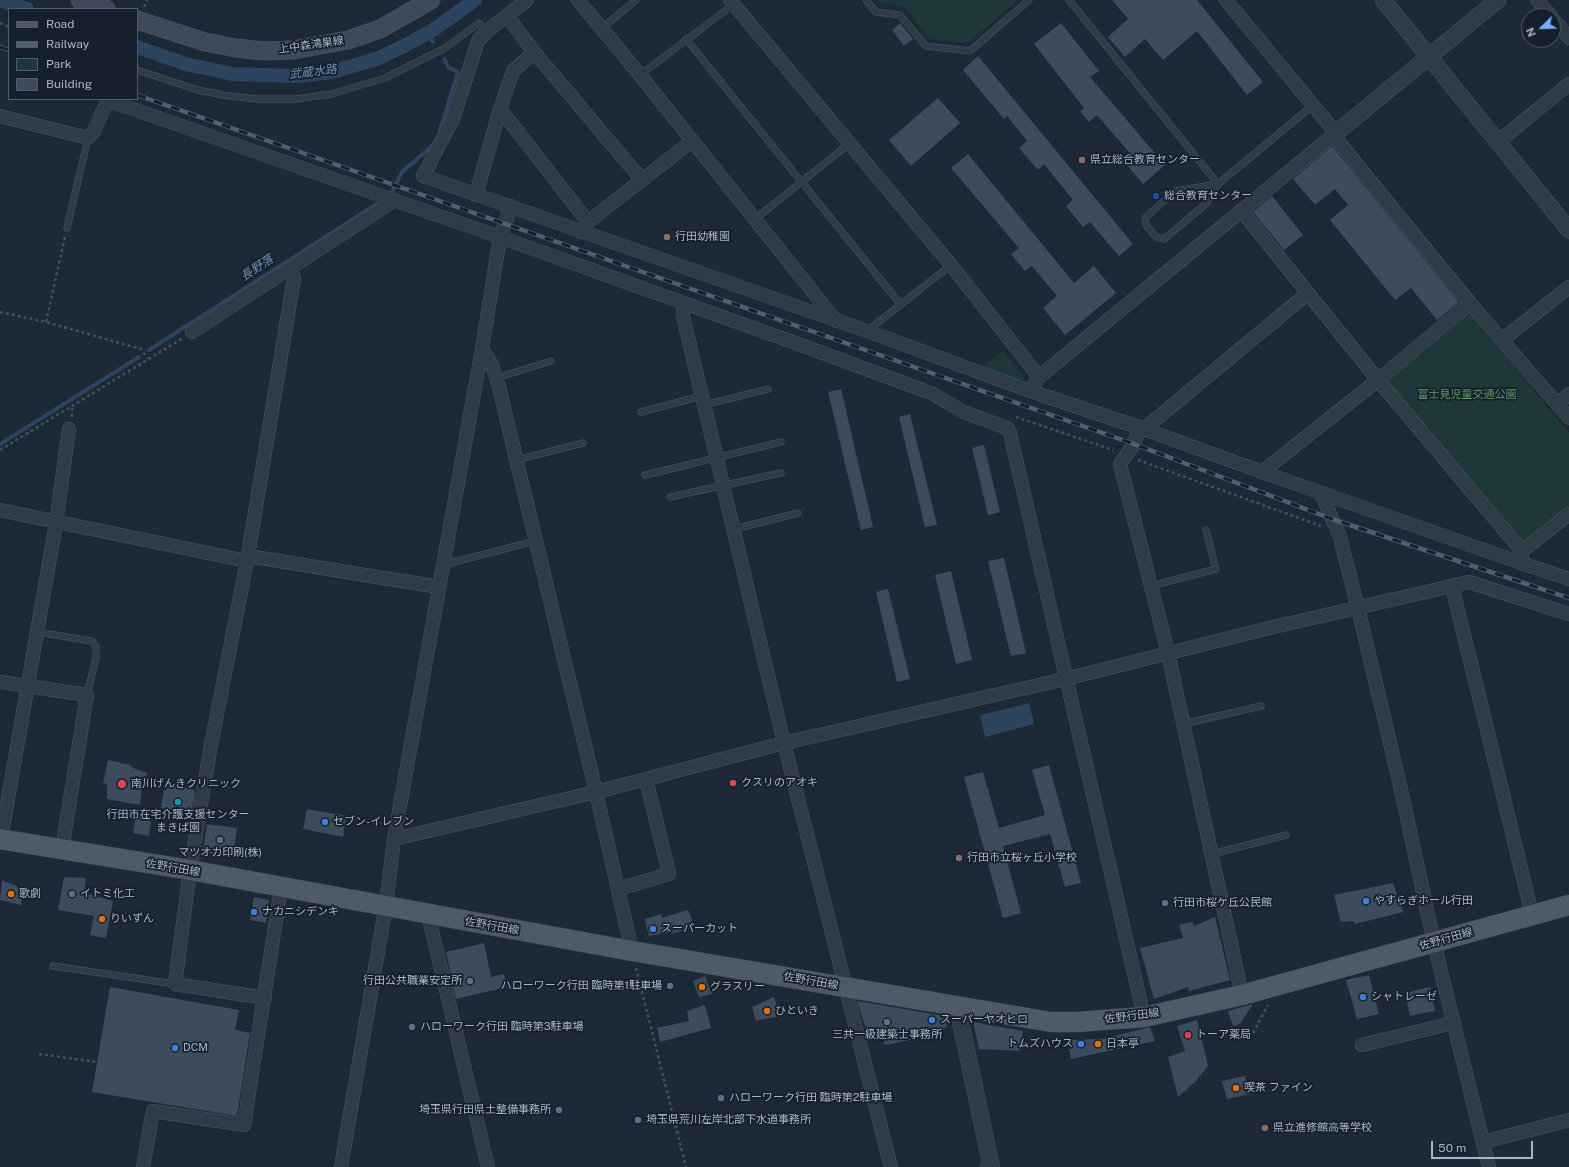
<!DOCTYPE html>
<html>
<head>
<meta charset="utf-8">
<style>
	body { margin:0 }
	#map { position:relative; width:1569px; height:1167px; overflow:hidden; background:#1d2937; font-family:"Public Sans",sans-serif }
	canvas { display:block }
	.legend { position:absolute; left:8px; top:8px; width:130px; height:92px; box-sizing:border-box; background:#16202c; border:1px solid #515c6a; margin:0; padding:5px 7px; list-style:none; font-size:12px; color:#aab6c6 }
	.legend li { display:flex; align-items:center; gap:8px; height:20px }
	.legend b { width:20px; border:1px solid #515c6a }
	.north { position:absolute; left:1521px; top:8px; width:40px; height:40px; box-sizing:border-box; background:#16202c; border:1px solid #515c6a; border-radius:50%; rotate:247deg; font-size:11px; font-weight:700; line-height:16px; text-align:center; color:#aab6c6 }
	.north::after { content:''; display:block; margin:auto; width:14px; height:18px; background:#75b0ff; clip-path:polygon(50% 0,100% 100%,50% 72%,0 100%) }
	.scale { position:absolute; left:1431px; top:1141px; width:102px; height:18px; box-sizing:border-box; border:2px solid #aab6c6; border-top:0; padding-left:5px; font-size:12px; line-height:14px; white-space:nowrap; color:#aab6c6; -webkit-text-stroke:3px #16202c; paint-order:stroke }
</style>
</head>
<body>
<div id="map">
<canvas width="1569" height="1167"></canvas>
<ul class="legend">
<li><b style="height:5px;background:#4e5a68"></b>Road</li>
<li><b style="height:5px;background:#525f70"></b>Railway</li>
<li><b style="height:11px;background:#1f3739"></b>Park</li>
<li><b style="height:11px;background:#3d4c5d"></b>Building</li>
</ul>
<div class="north">N</div>
<div class="scale">50 m</div>
</div>
<script>
const c = document.querySelector('canvas').getContext('2d');
c.lineJoin = 'round';
function fill(path, color) { c.fillStyle = color; c.fill(path, 'evenodd'); }
const toPath = rows => new Path2D(rows.map(r => 'M' + r).join(''));
function stroke(path, color, width, dash) { c.strokeStyle = color; c.lineWidth = width; c.lineCap = dash ? 'butt' : 'round'; c.setLineDash(dash || []); c.stroke(path); }
function label(font, color, halo, rows, align = 'center') {
  c.font = font + ' "Public Sans","Noto Sans JP",sans-serif'; c.lineWidth = 3.5; c.setLineDash([]); c.textBaseline = 'middle'; c.strokeStyle = halo; c.fillStyle = color; for (const [text, x, y, turn = 0] of rows) {
    c.save(); c.translate(x, y); c.rotate((+turn || 0) * Math.PI / 180); c.textAlign = isNaN(turn) ? turn : align; if (halo) c.strokeText(text, 0, 0); c.fillText(text, 0, 0); c.restore();
  }
}
const green = toPath([
	[877,0,1018,0,968,43,929,39,904,7,880,2],
	[1468,310,1569,433,1569,506,1523,545,1383,380],
	[1003,350,1025,378,1019,384,980,371]
]);
const water = toPath([
	[1029,703,1034,724,985,737,980,715]
]);
const stream = toPath([
	[428,33,433,42],
	[440,130,458,72,449,68,444,59],
	[391,194,402,172,433,145],
	[149,350,377,204],
	[0,444,139,357]
]);
const canal = toPath([
	[0,0,27,9],
	[137,47,186,64,232,74,296,76,332,72,379,58,406,45,433,30,475,0]
]);
const building = toPath([
	[1112,0,1197,0,1263,82,1247,95,1197,31,1163,60,1145,39,1125,57,1108,37,1128,19],
	[900,23,913,39,904,46,892,30],
	[1061,23,1099,71,1090,77,1165,165,1143,184,1126,164,1134,158,1097,115,1089,122,1080,111,1084,108,1034,44],
	[978,56,1133,244,1119,256,1090,222,1083,227,1079,222,1066,206,1073,200,1044,164,1038,170,1019,148,1027,141,1007,116,1004,119,963,70],
	[938,98,960,123,911,166,889,140],
	[1332,146,1459,302,1437,320,1411,288,1395,300,1330,220,1348,205,1335,189,1315,205,1293,179],
	[968,154,1074,283,1094,266,1116,293,1065,335,1043,308,1057,296,1032,266,1025,271,1011,254,1019,248,951,168],
	[1272,196,1303,235,1284,250,1253,212],
	[841,389,873,527,861,530,828,392],
	[910,414,937,525,925,527,899,417],
	[984,445,1000,512,988,515,972,448],
	[1004,558,1026,653,1011,656,988,561],
	[951,571,972,660,956,664,935,575],
	[888,589,910,679,897,682,876,592],
	[108,760,130,765,133,768,147,773,144,787,142,787,140,805,107,799,107,784,103,783],
	[1049,765,1081,883,1065,887,1050,834,1003,846,1021,913,1003,918,964,777,983,772,999,828,1045,815,1032,770],
	[174,785,194,790,195,795,191,813,161,808,164,790,167,790,167,787],
	[137,809,152,812,149,836,133,833],
	[307,809,346,816,343,837,303,829],
	[207,824,237,828,233,856,203,852],
	[64,877,86,878,84,893,113,901,106,938,90,935,94,916,58,910],
	[2,880,23,889,21,905,0,900],
	[1393,883,1403,912,1355,924,1353,921,1341,922,1334,895],
	[254,897,269,900,266,923,250,920],
	[688,910,695,927,671,934,671,932,649,936,645,919,661,914,662,918],
	[1215,917,1230,980,1189,991,1188,987,1154,999,1140,948,1183,938,1179,925,1192,922,1194,926],
	[484,943,491,977,504,974,507,987,456,999,446,952],
	[1369,975,1379,1014,1357,1019,1346,980],
	[705,976,712,994,699,997,693,981],
	[110,987,239,1010,235,1030,250,1033,237,1116,92,1092],
	[1430,987,1435,1011,1410,1016,1405,993],
	[774,997,780,1016,756,1021,752,1007],
	[857,1001,945,1016,947,1027,932,1031,933,1035,885,1045,882,1036,870,1041],
	[1253,1004,1240,1024,1233,1026,1228,1011],
	[705,1005,711,1028,660,1042,657,1028,689,1021,687,1011],
	[1197,1020,1208,1066,1195,1082,1178,1097,1168,1057,1185,1051,1177,1026],
	[973,1022,1023,1031,1019,1051,979,1049],
	[1150,1027,1155,1041,1071,1059,1068,1040,1102,1039],
	[1245,1076,1250,1094,1227,1099,1222,1081]
]);
const path = toPath([
	[144,7,147,0],
	[0,23,9,27],
	[0,312,46,322,141,349,147,358],
	[46,322,65,237],
	[72,417,72,406],
	[1016,417,1113,450],
	[0,450,183,338],
	[1138,460,1321,526],
	[636,968,686,1167],
	[1253,1033,1268,1005],
	[39,1054,97,1062]
]);
const service = toPath([
	[866,0,876,12,900,15,926,46,970,51,1029,0],
	[1069,0,1218,184],
	[602,28,636,0],
	[686,39,901,305],
	[137,70,198,90,223,95,256,99,296,99,331,94,385,78,445,48,479,23,486,32],
	[640,75,734,4],
	[1218,184,1175,191,1146,217,1145,222,1146,225,1156,237,1164,239,1207,203,1218,184,1312,106],
	[755,219,850,143],
	[67,228,88,138],
	[867,331,951,265],
	[496,378,551,361],
	[704,405,768,389],
	[641,412,702,396],
	[516,460,583,443],
	[645,475,781,442],
	[670,497,781,473],
	[734,529,798,513],
	[443,565,535,541],
	[1151,586,1216,569,1206,530],
	[37,632,92,641,96,647,96,658,87,695],
	[1183,724,1261,706],
	[1212,854,1286,835],
	[53,966,175,984]
]);
const minor = toPath([
	[527,0,486,32,478,41,453,119,423,176,867,331,1030,391,1144,429,1262,472,1378,380,1470,303],
	[578,0,640,75,836,321],
	[730,0,951,265,1039,377],
	[1226,0,1336,133],
	[1537,0,1551,16],
	[507,16,534,52,642,180],
	[1553,19,1569,38],
	[500,109,588,222],
	[0,116,88,138,94,131,106,104,110,101,500,237,801,345,931,393,964,412,1007,428,1010,433,1144,1017],
	[1498,142,1569,84],
	[476,195,500,109,513,71,534,52],
	[1241,210,1378,380,1522,551,1569,514],
	[581,232,588,222,692,141],
	[683,303,683,316,784,743,891,1167],
	[192,332,395,200],
	[1502,340,1569,287],
	[1030,391,1039,377,1336,133,1334,136,1393,209,1470,303,1569,418],
	[1558,404,1569,394],
	[1140,427,1134,444,1120,464,1168,653,1242,995],
	[1144,429,1308,293],
	[1262,472,1521,563],
	[1321,493,1340,537,1358,608,1400,785,1434,943,1489,1167],
	[0,510,247,561],
	[248,556,439,587],
	[1522,556,1521,563,1569,579],
	[1452,586,1532,914],
	[0,682,87,695,62,849],
	[1,839,56,523,69,429],
	[394,839,596,792,499,387,492,365,482,349],
	[618,889,669,874,646,779],
	[428,914,488,1167],
	[632,951,596,792,784,743,1065,679,1265,629,1469,582,1569,614],
	[265,998,175,984,190,870,211,745,247,561,294,278,291,268],
	[1362,1045,1453,1023],
	[1483,1142,1569,1120],
	[143,1167,153,1111,244,1125,281,888],
	[341,1167,386,905,394,839,482,349,500,237,511,206]
]);
const tertiary = toPath([
	[1383,0,1569,230],
	[1336,133,1498,0],
	[957,1005,991,1165,988,1167]
]);
const secondary = toPath([
	[80,0,106,9],
	[137,20,205,42,236,48,264,51,293,50,348,40,380,29,431,0]
]);
const primary = toPath([
	[0,839,190,870,632,951,1051,1022,1077,1022,1144,1017,1242,995,1569,905]
]);
const rail = toPath([
	[0,47,9,50],
	[137,95,1134,444,1332,519,1569,598]
]);
const markers = [
	[1082,160,4,"#8d6e63"],
	[1156,196,4,"#1a4fb4"],
	[667,237,4,"#8d6e63"],
	[733,783,4,"#e0444e"],
	[122,784,5,"#e0444e"],
	[178,802,4,"#0f9aa8"],
	[325,822,4,"#3f7fe0"],
	[220,840,4,"#5c6f8a"],
	[959,858,4,"#8d6e63"],
	[11,894,4,"#e8710a"],
	[72,894,4,"#5c6f8a"],
	[1366,901,4,"#3f7fe0"],
	[1165,903,4,"#5c6f8a"],
	[254,912,4,"#3f7fe0"],
	[102,919,4,"#e8710a"],
	[653,929,4,"#3f7fe0"],
	[470,981,4,"#5c6f8a"],
	[670,986,4,"#5c6f8a"],
	[702,987,4,"#e8710a"],
	[1363,997,4,"#3f7fe0"],
	[767,1011,4,"#e8710a"],
	[932,1020,4,"#3f7fe0"],
	[887,1022,4,"#5c6f8a"],
	[412,1027,4,"#5c6f8a"],
	[1188,1035,4,"#e0444e"],
	[1081,1044,4,"#3f7fe0"],
	[1098,1044,4,"#e8710a"],
	[175,1048,4,"#3f7fe0"],
	[1236,1088,4,"#e8710a"],
	[721,1098,4,"#5c6f8a"],
	[559,1110,4,"#5c6f8a"],
	[638,1120,4,"#5c6f8a"],
	[1265,1128,4,"#8d6e63"]
];
const streetNames = [
	["上中森鴻巣線",311,45,-8],
	["佐野行田線",173,868,10],
	["佐野行田線",492,926,10],
	["佐野行田線",1446,939,-16],
	["佐野行田線",811,981,10],
	["佐野行田線",1132,1016,-7]
];
const poiNames = [
	["県立総合教育センター",1090,160],
	["総合教育センター",1164,196],
	["行田幼稚園",675,237],
	["クスリのアオキ",741,783],
	["南川げんきクリニック",131,784],
	["行田市在宅介護支援センター",178,815,"center"],
	["まきば園",178,828,"center"],
	["セブン-イレブン",333,822],
	["マツオカ印刷(株)",220,853,"center"],
	["行田市立桜ヶ丘小学校",967,858],
	["歌劇",19,894],
	["イトミ化工",80,894],
	["やすらぎホール行田",1374,901],
	["行田市桜ケ丘公民館",1173,903],
	["ナカニシデンキ",262,912],
	["りいずん",110,919],
	["スーパーカット",661,929],
	["行田公共職業安定所",462,981,"right"],
	["ハローワーク行田 臨時第1駐車場",662,986,"right"],
	["グラスリー",710,987],
	["シャトレーゼ",1371,997],
	["ひといき",775,1011],
	["スーパーヤオヒロ",940,1020],
	["ハローワーク行田 臨時第3駐車場",420,1027],
	["三共一級建築士事務所",887,1035,"center"],
	["トーア薬局",1196,1035],
	["トムズハウス",1073,1044,"right"],
	["日本亭",1106,1044],
	["DCM",183,1048],
	["喫茶 ファイン",1244,1088],
	["ハローワーク行田 臨時第2駐車場",729,1098],
	["埼玉県行田県土整備事務所",551,1110,"right"],
	["埼玉県荒川左岸北部下水道事務所",646,1120],
	["県立進修館高等学校",1273,1128]
];
const parkNames = [
	["富士見児童交通公園",1467,395]
];
const waterNames = [
	["武蔵水路",313,72,-7],
	["長野落",257,268,-33]
];
fill(green, '#1f3739');
fill(water, '#2c445f');
stroke(stream, '#2c445f', 4);
stroke(canal, '#2c445f', 14);
fill(building, '#3d4c5d');
stroke(service, '#4b5663', 7);
stroke(minor, '#4b5663', 14);
stroke(tertiary, '#4b5663', 17);
stroke(secondary, '#4b5663', 19);
stroke(primary, '#3a4451', 21);
stroke(path, '#3c5456', 2.5, [3, 3]);
stroke(service, '#303b48', 6);
stroke(minor, '#303b48', 13);
stroke(tertiary, '#303b48', 16);
stroke(secondary, '#3e4a5b', 18);
stroke(primary, '#4e5a68', 20);
stroke(rail, '#525f70', 4.5);
stroke(rail, '#16202c', 3, [9]);
for (const [x, y, r, color] of markers) { const dot = new Path2D(); dot.arc(x, y, r, 0, 2 * Math.PI); c.fillStyle = color; c.fill(dot); stroke(dot, '#16202c', 1.5); }
label('11px', '#aab6c6', '#16202c', streetNames);
label('11px', '#aab6c6', '#16202c', poiNames, 'left');
label('11px', '#60986a', '#16202c', parkNames);
label('italic 12px', '#6e8eb2', '#16202c', waterNames);
</script>
</body>
</html>
